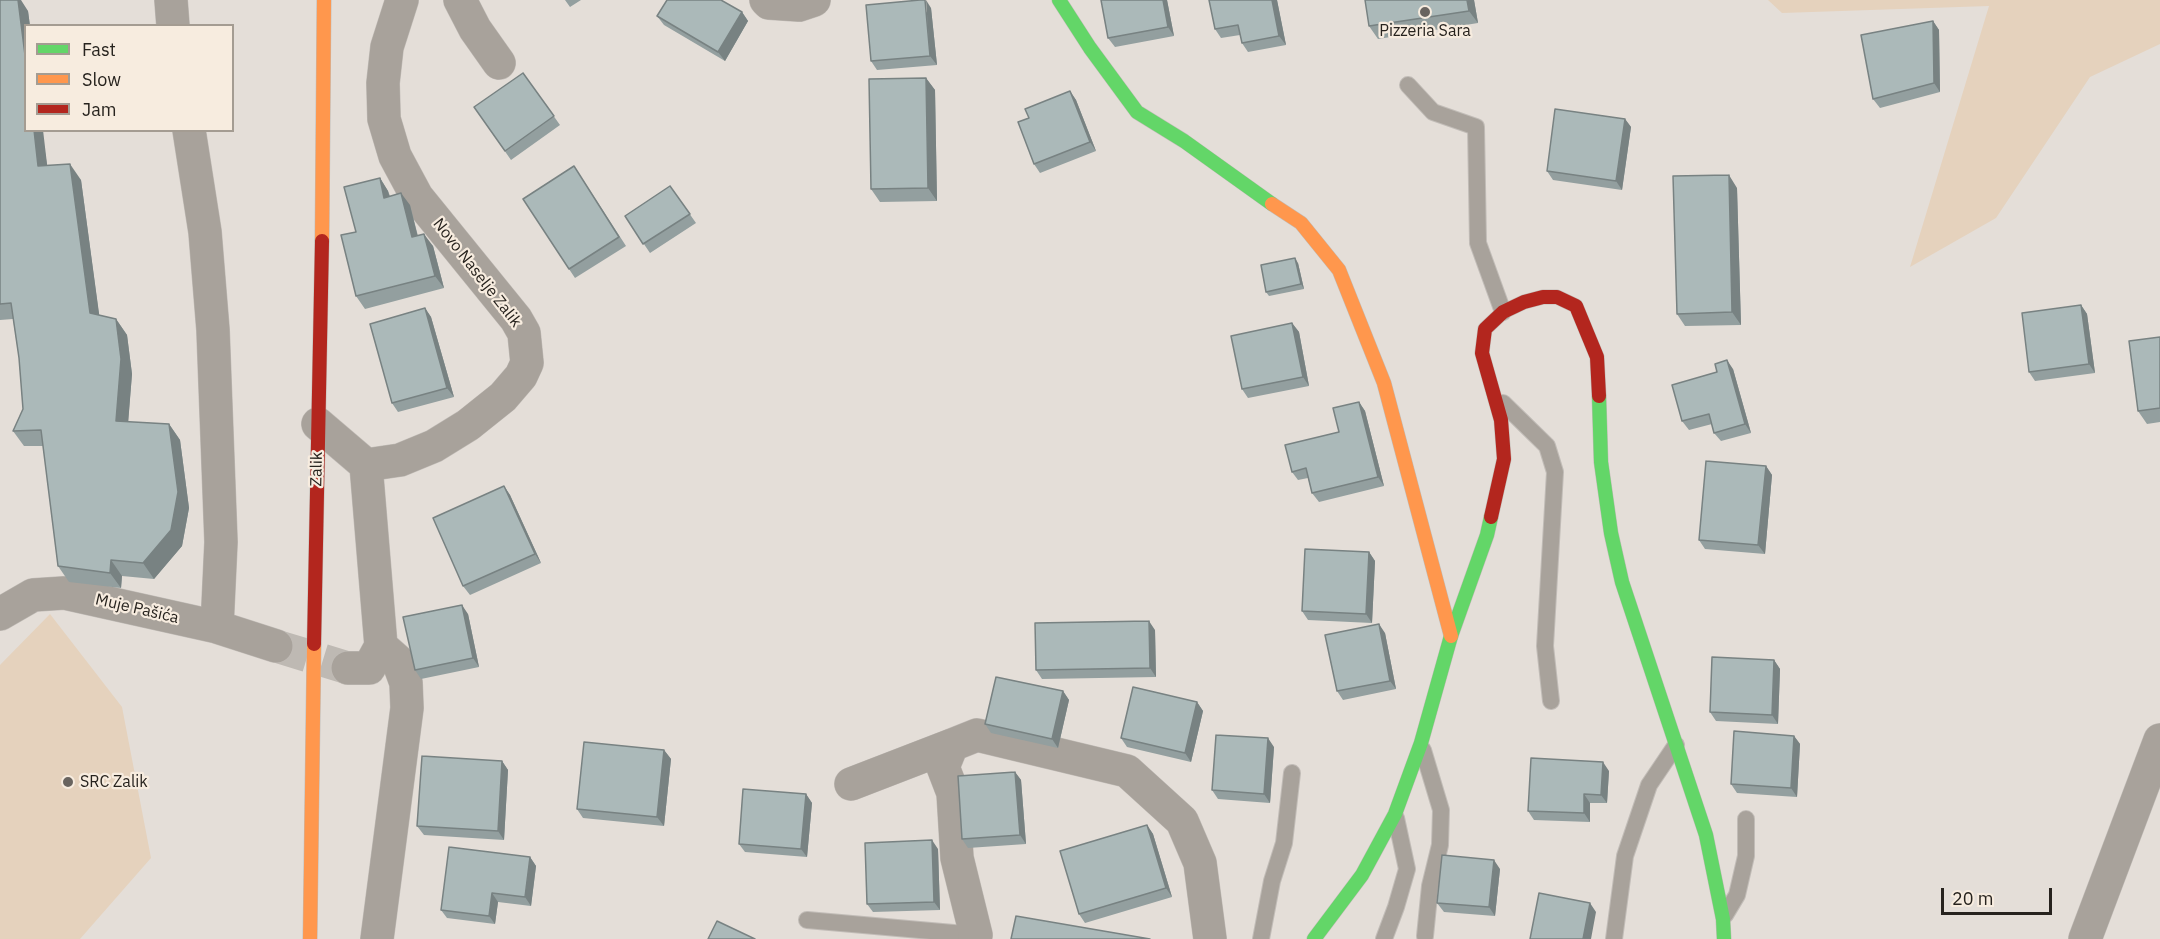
<!DOCTYPE html>
<html>
<head>
<meta charset="utf-8">
<style>
	body { margin:0 }
	#map { position:relative; width:2160px; height:939px; overflow:hidden; background:#e4ded8; font-family:"IBM Plex Sans",sans-serif }
	canvas { display:block }
	.legend { position:absolute; left:24px; top:24px; width:210px; height:108px; box-sizing:border-box; background:#f7ecdf; border:2px solid #a49c92; margin:0; padding:8px 10px; list-style:none; font-size:18px; color:#27231e }
	.legend li { display:flex; align-items:center; gap:12px; height:30px }
	.legend b { width:30px; border:2px solid #a49c92 }
	.scale { position:absolute; left:1941px; top:888px; width:111px; height:27px; box-sizing:border-box; border:3px solid #27231e; border-top:0; padding-left:8px; font-size:18px; line-height:21px; white-space:nowrap; color:#27231e; -webkit-text-stroke:4px #f7ecdf; paint-order:stroke }
</style>
</head>
<body>
<div id="map">
<canvas width="2160" height="939"></canvas>
<ul class="legend">
<li><b style="height:8px;background:#63d668"></b>Fast</li>
<li><b style="height:8px;background:#ff974d"></b>Slow</li>
<li><b style="height:8px;background:#b3261e"></b>Jam</li>
</ul>
<div class="scale">20 m</div>
</div>
<script>
const c = document.querySelector('canvas').getContext('2d');
c.lineJoin = 'round';
function fill(path, color) { c.fillStyle = color; c.fill(path, 'evenodd'); }
const toPath = rows => new Path2D(rows.map(r => 'M' + r).join(''));
function stroke(path, color, width, dash) { c.strokeStyle = color; c.lineWidth = width; c.lineCap = dash ? 'butt' : 'round'; c.setLineDash(dash || []); c.stroke(path); }
function label(font, color, halo, rows, align = 'center') {
  c.font = font + ' "IBM Plex Sans",sans-serif'; c.lineWidth = 4.5; c.setLineDash([]); c.textBaseline = 'middle'; c.strokeStyle = halo; c.fillStyle = color; for (const [text, x, y, turn = 0] of rows) {
    c.save(); c.translate(x, y); c.rotate((+turn || 0) * Math.PI / 180); c.textAlign = isNaN(turn) ? turn : align; if (halo) c.strokeText(text, 0, 0); c.fillText(text, 0, 0); c.restore();
  }
}
const green = toPath([
	[1768,0,2160,0,2160,44,2090,77,1996,218,1910,267,1989,6,1782,13],
	[50,614,122,707,151,858,80,939,0,939,0,665]
]);
const streetTunnel = toPath([
	[276,646,348,668]
]);
const lane = toPath([
	[1408,85,1433,112,1476,127,1478,243,1503,312],
	[1503,403,1547,446,1555,472,1545,646,1551,701],
	[1423,750,1441,810,1440,845,1430,886,1425,936],
	[1725,915,1737,895,1746,856,1746,819],
	[807,920,976,935],
	[1261,939,1272,881,1284,843,1292,773],
	[1384,939,1396,907,1407,869,1396,818],
	[1614,939,1625,856,1649,785,1676,745]
]);
const street = toPath([
	[171,0,173,26],
	[460,0,475,29,499,63],
	[766,0,769,3,799,5,814,0],
	[189,130,205,232,213,330,221,542,217,627],
	[318,424,366,465,400,460,434,446,468,425,503,397,521,376,527,363,524,333,516,319,417,197,395,156,384,119,383,83,387,47,402,0],
	[0,614,33,595,64,593,217,627,276,646],
	[348,668,369,668,381,646,366,465],
	[851,784,952,745],
	[377,939,407,708,406,683,398,661,381,646],
	[975,939,976,935,957,858,953,793,943,767,952,745,977,735,1127,771,1182,821,1200,863,1210,939],
	[2085,939,2160,740]
]);
const fast = toPath([
	[1059,0,1090,48,1137,112,1184,141,1272,204],
	[1599,396,1601,462,1611,533,1622,582,1706,835,1723,919,1724,939],
	[1314,939,1362,875,1395,814,1421,743,1451,636,1487,535,1491,517]
]);
const slow = toPath([
	[1272,204,1301,223,1339,270,1384,383,1451,636],
	[322,241,324,0],
	[310,939,314,644]
]);
const jam = toPath([
	[1491,517,1504,459,1501,420,1482,353,1485,329,1503,312,1524,302,1543,297,1557,297,1576,306,1597,357,1599,396],
	[314,644,322,241]
]);
const wall = toPath([
	[0,0,28,11,30,26,26,26,47,165,81,180,99,315,116,319,127,335,132,374,128,422,169,424,180,440,189,508,182,546,154,579,122,576,121,588,69,582,58,566,43,446,24,446,13,431,23,409,19,358,13,319,0,320],
	[565,0,581,0,570,7],
	[1167,0,1174,36,1115,47,1108,38],
	[1209,0,1277,0,1286,45,1248,52,1242,43,1240,35,1221,38,1215,29],
	[1474,0,1478,23,1378,39,1369,26],
	[931,8,937,65,877,70,871,61],
	[742,12,748,21,725,61,664,25,657,16],
	[1933,21,1939,30,1940,92,1880,108,1873,99],
	[523,73,560,125,511,160,474,107],
	[926,78,935,90,937,201,880,202,871,189],
	[1070,91,1076,100,1096,151,1040,173,1034,164,1029,118],
	[1625,119,1631,127,1622,190,1553,180,1547,171],
	[580,175,626,246,575,278,569,269],
	[380,178,388,191,390,196,410,205,418,236,433,246,444,288,365,309,356,296,356,232],
	[670,186,696,223,650,253,625,216],
	[1737,188,1741,325,1685,326,1677,314],
	[1298,263,1304,289,1269,296,1266,292],
	[2081,305,2087,314,2095,373,2035,381,2029,372],
	[425,308,431,317,454,397,398,412,392,403],
	[1292,323,1299,332,1309,386,1248,398,1242,389],
	[2160,337,2160,422,2147,424,2138,411],
	[1733,369,1751,433,1721,441,1714,433,1712,424,1689,430,1682,421],
	[1359,402,1365,411,1384,486,1319,502,1312,493,1308,478,1298,480,1292,472,1339,432],
	[1766,466,1772,475,1765,554,1705,549,1699,540],
	[504,486,510,495,541,563,470,595,463,586],
	[1369,552,1375,561,1372,623,1308,620,1302,611],
	[468,614,479,667,421,679,415,670],
	[1155,630,1156,677,1042,679,1036,670],
	[1385,633,1396,689,1343,700,1337,691],
	[1774,660,1780,669,1778,724,1716,721,1710,712],
	[1063,691,1069,700,1058,748,991,733,985,724],
	[1197,702,1203,711,1191,762,1127,747,1121,738],
	[1794,736,1800,744,1797,797,1737,793,1731,784],
	[1274,747,1270,803,1218,799,1212,790],
	[664,750,671,759,664,826,583,818,577,809],
	[502,761,508,770,504,840,424,835,417,826],
	[1609,771,1607,803,1590,803,1590,822,1534,820,1528,811],
	[1015,772,1021,780,1026,844,968,848,962,839],
	[806,794,812,803,807,857,745,852,739,844],
	[1147,825,1153,834,1172,897,1085,923,1079,914],
	[938,849,940,910,873,912,867,904],
	[530,857,536,866,531,906,498,902,495,924,447,918,441,910],
	[1500,869,1495,916,1444,912,1437,903]
]);
const shadedWall = toPath([
	[8,0,21,0,28,11,30,26,26,26,26,63],
	[926,0,931,8,937,65,930,56],
	[1163,0,1167,0,1174,36,1168,27],
	[1272,0,1277,0,1286,45,1279,36],
	[1467,0,1474,0,1478,23,1469,11],
	[742,12,748,21,725,61,718,52],
	[1933,21,1939,30,1940,92,1934,83],
	[926,78,935,90,937,201,928,188],
	[1070,91,1076,100,1096,151,1090,142],
	[1625,119,1631,127,1622,190,1616,181],
	[34,130,43,130,49,181,38,166],
	[70,164,81,180,101,328,90,313],
	[1729,175,1737,188,1741,325,1732,312],
	[380,178,388,191,393,210,384,198],
	[401,193,410,205,421,250,412,237],
	[424,234,433,246,444,288,435,276],
	[1295,258,1298,263,1304,289,1301,284],
	[2081,305,2087,314,2095,373,2089,364],
	[425,308,431,317,454,397,447,388],
	[116,319,127,335,132,374,127,437,116,421],
	[1292,323,1299,332,1309,386,1303,377],
	[1727,360,1733,369,1751,433,1745,424],
	[1359,402,1365,411,1384,486,1378,477],
	[169,424,180,440,189,508,182,546,154,579,143,563],
	[1766,466,1772,475,1765,554,1758,545],
	[504,486,510,495,541,563,535,554],
	[1369,552,1375,561,1372,623,1366,614],
	[111,560,122,576,121,588,110,573],
	[462,605,468,614,479,667,473,658],
	[1149,621,1155,630,1156,677,1150,668],
	[1379,624,1385,633,1396,689,1390,681],
	[1774,660,1780,669,1778,724,1772,715],
	[1063,691,1069,700,1058,748,1052,739],
	[1197,702,1203,711,1191,762,1185,753],
	[1794,736,1800,744,1797,797,1791,788],
	[1268,738,1274,747,1270,803,1264,794],
	[664,750,671,759,664,826,657,817],
	[502,761,508,770,504,840,498,831],
	[1603,762,1609,771,1607,803,1601,795],
	[1015,772,1021,780,1026,844,1020,835],
	[806,794,812,803,807,857,801,849],
	[1584,794,1590,803,1590,822,1584,813],
	[1147,825,1153,834,1172,897,1166,888],
	[932,840,938,849,940,910,934,902],
	[530,857,536,866,531,906,525,897],
	[1494,860,1500,869,1495,916,1489,907],
	[492,893,498,902,495,924,489,916],
	[1590,903,1596,912,1591,939,1583,939]
]);
const building = toPath([
	[0,0,18,0,26,63,26,130,34,130,38,166,70,164,90,313,116,319,121,359,116,421,169,424,178,492,171,530,143,563,111,560,110,573,58,566,41,430,13,431,23,409,19,358,11,303,0,304,0,0],
	[667,0,721,0,742,12,718,52,657,16,667,0],
	[920,0,925,0,930,56,871,61,866,5,920,0],
	[1101,0,1163,0,1168,27,1108,38,1101,0],
	[1209,0,1272,0,1279,36,1242,43,1238,25,1215,29,1209,0],
	[1365,0,1467,0,1469,11,1369,26,1365,0],
	[1933,21,1934,83,1873,99,1861,35,1933,21],
	[523,73,554,116,505,151,474,107,523,73],
	[926,78,928,188,871,189,869,79,926,78],
	[1070,91,1090,142,1034,164,1018,122,1029,118,1025,109,1070,91],
	[1555,109,1625,119,1616,181,1547,171,1555,109],
	[574,166,619,237,569,269,523,199,574,166],
	[1729,175,1732,312,1677,314,1673,176,1729,175],
	[380,178,384,198,401,193,412,237,424,234,435,276,356,296,341,235,356,232,344,187,380,178],
	[670,186,690,214,643,244,625,216,670,186],
	[1295,258,1301,284,1266,292,1261,265,1295,258],
	[2081,305,2089,364,2029,372,2022,313,2081,305],
	[425,308,447,388,392,403,370,324,425,308],
	[1292,323,1303,377,1242,389,1231,336,1292,323],
	[2160,337,2160,408,2138,411,2129,341,2160,337],
	[1727,360,1745,424,1714,433,1709,414,1682,421,1672,385,1717,372,1715,364,1727,360],
	[1359,402,1378,477,1312,493,1306,468,1292,472,1285,445,1339,432,1333,408,1359,402],
	[1706,461,1766,466,1758,545,1699,540,1706,461],
	[504,486,535,554,463,586,433,518,504,486],
	[1305,549,1369,552,1366,614,1302,611,1305,549],
	[462,605,473,658,415,670,403,617,462,605],
	[1149,621,1150,668,1036,670,1035,623,1149,621],
	[1379,624,1390,681,1337,691,1325,635,1379,624],
	[1712,657,1774,660,1772,715,1710,712,1712,657],
	[996,677,1063,691,1052,739,985,724,996,677],
	[1133,687,1197,702,1185,753,1121,738,1133,687],
	[1734,731,1794,736,1791,788,1731,784,1734,731],
	[1216,735,1268,738,1264,794,1212,790,1216,735],
	[584,742,664,750,657,817,577,809,584,742],
	[422,756,502,761,498,831,417,826,422,756],
	[1531,758,1603,762,1601,795,1584,794,1584,813,1528,811,1531,758],
	[1015,772,1020,835,962,839,958,776,1015,772],
	[743,789,806,794,801,849,739,844,743,789],
	[1147,825,1166,888,1079,914,1060,851,1147,825],
	[932,840,934,902,867,904,865,843,932,840],
	[449,847,530,857,525,897,492,893,489,916,441,910,449,847],
	[1442,855,1494,860,1489,907,1437,903,1442,855],
	[1539,893,1590,903,1583,939,1530,939,1539,893],
	[1016,916,1150,939,1011,939,1016,916],
	[717,921,755,939,708,939,717,921]
]);
const markers = [
	[1425,12,6,"#69645f"],
	[68,782,6,"#69645f"]
];
const poiNames = [
	["Pizzeria Sara",1425,31],
	["SRC Zalik",80,782,"left"]
];
const streetNames = [
	["Novo Naselje Zalik",477,273,52],
	["Zalik",317,469,-89],
	["Muje Pašića",137,609,13]
];
fill(green, '#e5d2bd');
stroke(streetTunnel, '#beb9b3', 33, [33, 16]);
stroke(lane, '#c1bcb7', 18);
stroke(street, '#c1bcb7', 34);
stroke(fast, '#c1bcb7', 15);
stroke(slow, '#c1bcb7', 15);
stroke(jam, '#c1bcb7', 15);
stroke(lane, '#a8a29b', 16);
stroke(street, '#a8a29b', 33);
stroke(fast, '#63d668', 14);
stroke(slow, '#ff974d', 14);
stroke(jam, '#b3261e', 14);
fill(wall, '#939f9f');
fill(shadedWall, '#788282');
fill(building, '#abb9b9');
stroke(building, '#788282', 1.5);
for (const [x, y, r, color] of markers) { const dot = new Path2D(); dot.arc(x, y, r, 0, 2 * Math.PI); c.fillStyle = color; c.fill(dot); stroke(dot, '#f7ecdf', 2); }
label('16px', '#27231e', '#f7ecdf', poiNames);
label('16px', '#27231e', '#f7ecdf', streetNames);
</script>
</body>
</html>
